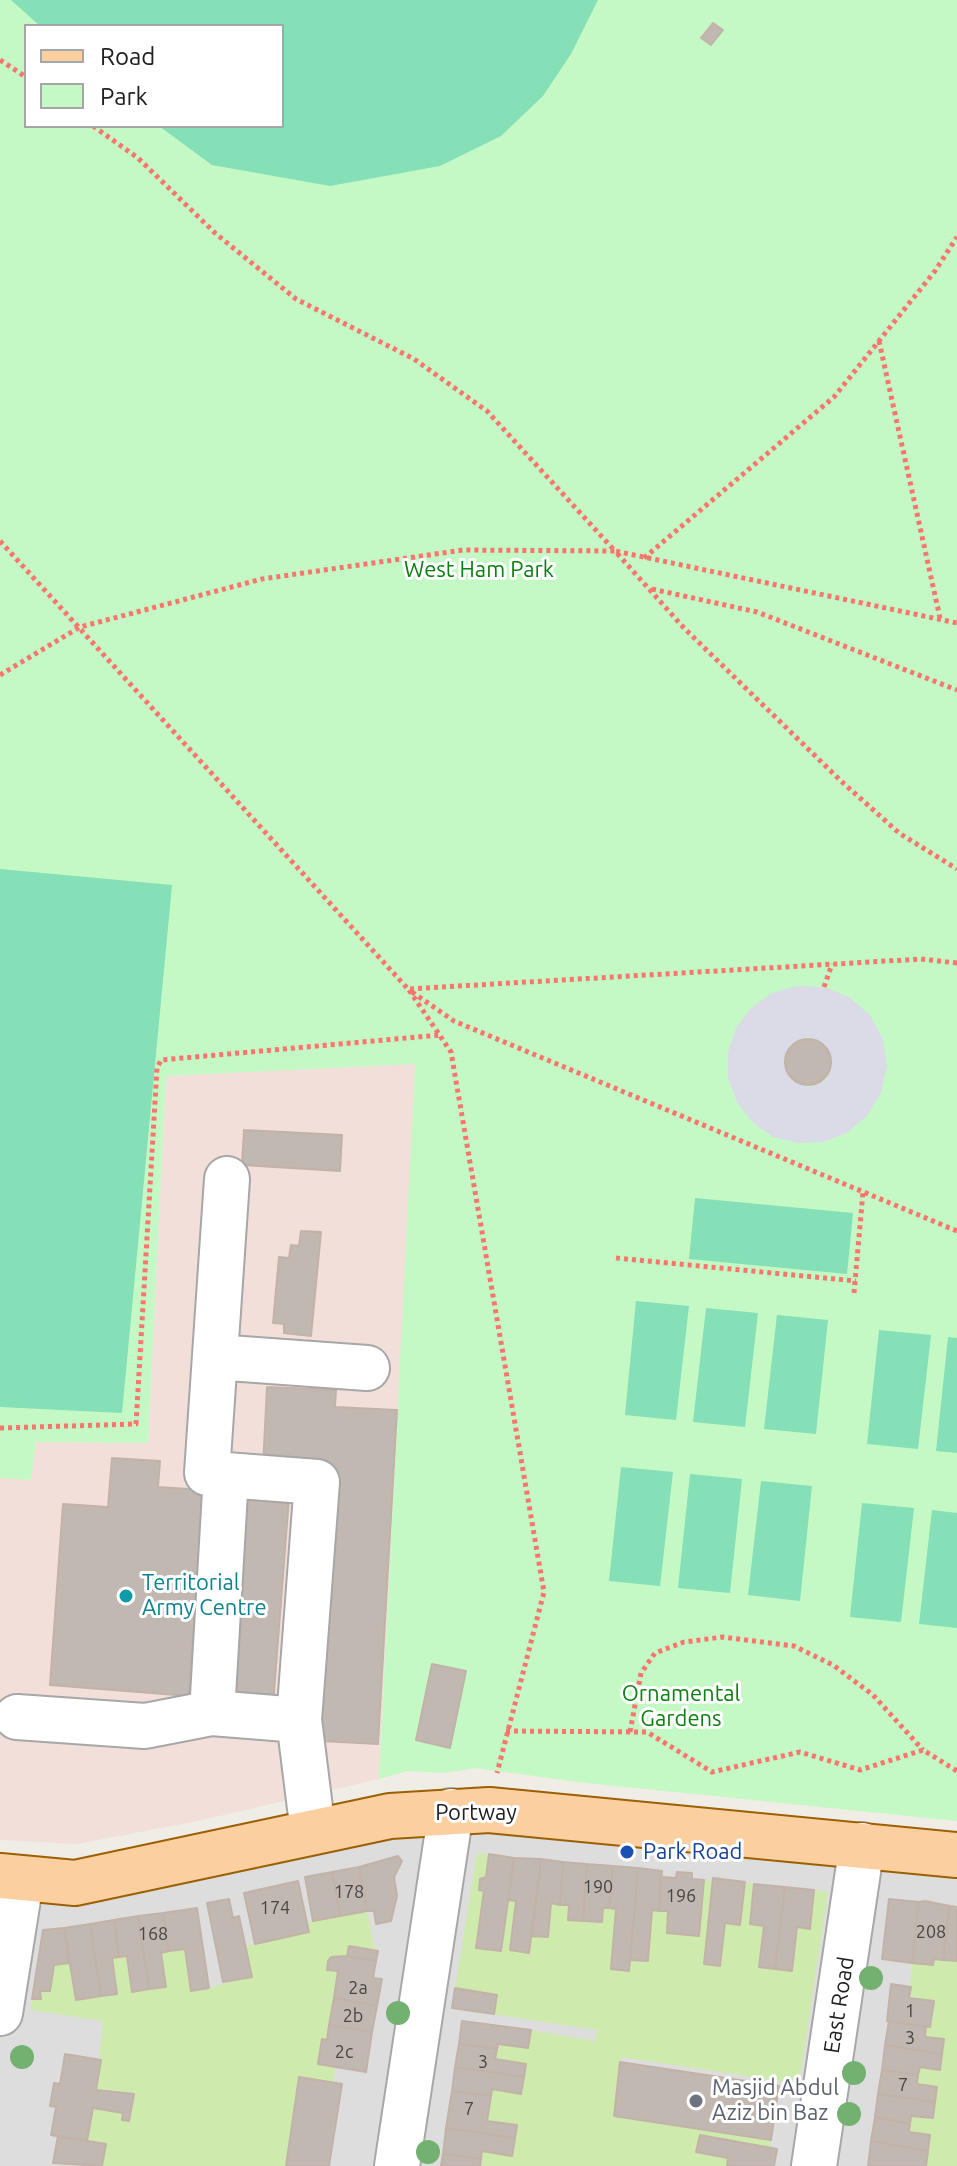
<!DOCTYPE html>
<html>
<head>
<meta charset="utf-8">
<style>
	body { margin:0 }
	#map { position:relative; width:957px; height:2166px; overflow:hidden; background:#f0ece6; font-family:Ubuntu,sans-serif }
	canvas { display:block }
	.legend { position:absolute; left:24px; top:24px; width:260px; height:104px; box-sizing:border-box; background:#fff; border:2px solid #a6a6a6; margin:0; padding:10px 14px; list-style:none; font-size:24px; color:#202020 }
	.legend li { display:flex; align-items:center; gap:16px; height:40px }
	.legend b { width:40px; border:2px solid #a6a6a6 }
</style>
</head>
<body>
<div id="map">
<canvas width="957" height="2166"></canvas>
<ul class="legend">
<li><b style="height:10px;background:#fccfa0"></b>Road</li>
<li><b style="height:22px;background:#c4f9c6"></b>Park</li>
</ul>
</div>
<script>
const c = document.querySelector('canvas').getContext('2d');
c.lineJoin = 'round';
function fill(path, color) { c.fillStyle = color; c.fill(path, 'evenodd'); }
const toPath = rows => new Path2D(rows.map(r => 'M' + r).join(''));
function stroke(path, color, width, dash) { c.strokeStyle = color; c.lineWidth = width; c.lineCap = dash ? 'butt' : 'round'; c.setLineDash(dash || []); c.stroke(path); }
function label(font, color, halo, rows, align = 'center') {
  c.font = font + ' Ubuntu,sans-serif'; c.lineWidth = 6; c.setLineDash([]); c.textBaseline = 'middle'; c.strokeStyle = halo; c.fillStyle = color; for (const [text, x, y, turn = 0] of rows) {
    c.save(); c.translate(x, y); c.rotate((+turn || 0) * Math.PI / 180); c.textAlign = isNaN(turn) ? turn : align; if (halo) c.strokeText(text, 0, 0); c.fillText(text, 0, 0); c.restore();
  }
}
const residential = toPath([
	[469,1828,957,1873,957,2166,0,2166,0,1893,385,1833]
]);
const military = toPath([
	[416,1064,379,1779,198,1821,77,1844,0,1840,0,1478,31,1480,36,1442,148,1443,166,1076]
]);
const grass = toPath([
	[477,1853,489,1854,486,1877,480,1879,479,1890,484,1891,476,1947,501,1951,508,1900,516,1901,510,1950,529,1953,532,1936,548,1937,551,1903,569,1905,569,1920,601,1922,603,1908,616,1909,612,1969,629,1970,630,1960,652,1910,668,1911,667,1933,699,1935,704,1880,713,1881,704,1964,720,1966,725,1923,740,1924,745,1882,754,1884,750,1924,764,1926,759,1967,792,1971,797,1927,810,1928,814,1890,828,1892,799,2084,621,2057,614,2116,771,2140,770,2148,700,2135,697,2152,728,2158,727,2166,480,2166,482,2151,512,2156,517,2126,487,2121,492,2089,521,2094,526,2064,495,2059,498,2044,531,2030,595,2041,597,2030,452,2008],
	[367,1911,375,1950,350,1946,347,1956,331,1957,328,1962,327,1970,338,1971,327,2040,322,2040,318,2063,335,2067,333,2082,299,2077,286,2166,102,2166,87,2141,93,2108,123,2113,122,2120,129,2121,134,2095,96,2090,103,2021,31,2010,32,1999,41,1999,40,1991,50,1991,54,1965,70,1963,76,2000,117,1994,112,1958,127,1956,133,1991,165,1987,161,1953,185,1949,209,1988,252,1976,245,1946,308,1932,307,1922],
	[934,1959,957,1961,957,2166,926,2166,930,2135,910,2131,911,2116,933,2118,937,2087,917,2084,918,2075,920,2067,943,2039,925,2037,926,2027,931,2027,934,2001,909,1998,912,1963,933,1965]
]);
const park = toPath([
	[0,0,957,0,957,1821,577,1782,476,1768,443,1773,408,1771,379,1779,415,1064,166,1076,148,1443,36,1442,31,1480,0,1478],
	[26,26,282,26,282,126,26,126]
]);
const pitch = toPath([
	[11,0,598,0,571,54,543,96,501,136,440,166,330,186,212,165,159,126,282,126,282,26,40,26],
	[0,869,172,885,122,1413,0,1407],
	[695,1198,853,1213,847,1274,689,1259],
	[636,1301,689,1306,676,1420,625,1415],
	[706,1308,758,1313,745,1427,693,1422],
	[777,1315,828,1320,816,1434,764,1429],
	[879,1330,931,1335,918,1449,867,1444],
	[948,1337,957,1338,957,1453,936,1451],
	[621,1467,673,1472,660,1586,609,1581],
	[690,1474,742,1479,730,1593,678,1588],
	[761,1481,812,1486,800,1601,748,1595],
	[862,1503,914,1508,901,1622,850,1617],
	[932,1510,957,1513,957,1628,919,1624]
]);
const plaza = toPath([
	[796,986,824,987,849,997,870,1015,883,1039,887,1066,881,1093,867,1116,847,1133,824,1142,798,1143,773,1137,752,1122,737,1102,728,1078,728,1052,736,1028,751,1008,772,993],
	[808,1037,825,1044,832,1061,826,1080,809,1087,792,1080,785,1062,791,1044]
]);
const building = toPath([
	[713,23,723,30,711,45,701,38,713,23],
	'785 1062a23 23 0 1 1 46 0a23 23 0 1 1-46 0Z',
	[244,1130,342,1135,340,1171,242,1165,244,1130],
	[301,1231,321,1232,311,1336,284,1333,284,1324,273,1323,279,1257,289,1258,291,1245,299,1246,301,1231],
	[267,1387,336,1390,335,1407,397,1410,378,1744,320,1741,335,1471,263,1467,267,1387],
	[112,1458,160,1461,158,1487,204,1490,189,1696,50,1685,63,1504,108,1507,112,1458],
	[239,1494,289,1498,273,1705,223,1701,239,1494],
	[432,1664,466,1671,450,1748,416,1740,432,1664],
	[489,1854,514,1858,501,1951,476,1948,484,1891,479,1890,480,1879,486,1877,489,1854],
	[398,1856,402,1861,394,1877,397,1896,391,1921,376,1924,374,1911,367,1911,359,1867,398,1856],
	[514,1858,541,1859,529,1953,510,1950,516,1901,508,1900,514,1858],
	[541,1859,563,1862,560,1905,551,1903,548,1937,532,1936,541,1859],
	[563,1862,587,1864,583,1921,568,1920,569,1905,560,1905,563,1862],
	[587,1864,613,1866,609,1908,603,1908,602,1922,583,1921,587,1864],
	[613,1866,638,1868,629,1971,611,1969,616,1909,609,1908,613,1866],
	[359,1867,367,1911,340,1916,332,1872,359,1867],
	[638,1868,662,1871,659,1911,652,1910,648,1961,630,1960,638,1868],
	[332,1872,340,1916,313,1921,305,1877,332,1872],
	[677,1872,692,1873,692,1879,704,1880,699,1936,667,1933,668,1911,659,1911,661,1877,676,1878,677,1872],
	[713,1878,745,1882,740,1925,725,1923,720,1966,704,1964,713,1878],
	[298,1881,309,1932,255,1944,244,1893,298,1881],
	[754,1884,785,1887,775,1969,759,1967,764,1926,750,1924,754,1884],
	[785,1887,814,1890,810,1929,797,1927,792,1971,775,1969,785,1887],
	[229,1899,233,1918,239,1916,252,1977,223,1982,207,1903,229,1899],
	[889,1899,919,1902,912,1963,882,1959,889,1899],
	[925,1901,950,1906,943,1960,934,1959,933,1965,912,1963,919,1902,925,1901],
	[950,1906,957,1907,957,1961,943,1960,950,1906],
	[197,1908,209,1988,191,1991,185,1949,169,1951,163,1913,197,1908],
	[163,1913,169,1951,161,1953,166,1987,149,1989,138,1916,163,1913],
	[138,1916,149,1989,132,1992,127,1956,119,1957,114,1920,138,1916],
	[114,1920,119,1957,112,1958,117,1994,101,1996,90,1924,114,1920],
	[90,1924,101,1996,76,2000,64,1928,90,1924],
	[64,1928,69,1963,54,1965,50,1991,40,1991,41,1999,32,1999,43,1930,64,1928],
	[349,1946,378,1951,376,1961,347,1956,349,1946],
	[347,1956,376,1961,373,1978,382,1979,377,2006,334,1998,338,1971,327,1970,328,1961,331,1957,347,1956],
	[891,1984,911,1987,909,1998,934,2001,930,2027,887,2021,891,1984],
	[455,1988,497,1995,494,2014,452,2008,455,1988],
	[334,1998,377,2006,372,2032,329,2025,334,1998],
	[462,2021,531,2030,528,2048,498,2044,497,2049,459,2044,462,2021],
	[889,2021,926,2027,925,2037,944,2039,942,2054,885,2045,889,2021],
	[329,2025,372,2032,366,2072,318,2064,322,2039,327,2040,329,2025],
	[459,2044,497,2049,495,2059,526,2064,524,2077,455,2067,459,2044],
	[885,2045,942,2054,940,2070,920,2067,918,2075,882,2070,885,2045],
	[65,2054,101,2060,96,2090,134,2094,129,2121,122,2120,123,2113,93,2108,87,2141,51,2135,56,2107,50,2106,54,2083,60,2084,65,2054],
	[620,2062,779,2086,771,2140,614,2116,620,2062],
	[455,2067,524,2077,521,2094,492,2089,491,2096,452,2091,455,2067],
	[882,2070,918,2075,917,2084,937,2087,935,2102,878,2094,882,2070],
	[299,2077,342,2084,329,2166,286,2166,299,2077],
	[452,2091,491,2096,487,2121,517,2125,515,2138,446,2128,452,2091],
	[878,2094,935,2102,933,2118,911,2116,910,2124,875,2117,878,2094],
	[875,2117,910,2124,909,2132,930,2135,928,2151,871,2141,875,2117],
	[446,2128,515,2138,512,2156,482,2151,481,2159,443,2154,446,2128],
	[700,2135,777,2149,774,2166,727,2166,728,2158,696,2152,700,2135],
	[58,2136,106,2144,102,2166,53,2163,58,2136],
	[871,2141,928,2151,926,2166,868,2166,871,2141],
	[443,2154,481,2159,480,2166,441,2166,443,2154]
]);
const path = toPath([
	[0,60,26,77],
	[93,126,138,158,215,233,296,299,414,359,487,411,615,551,957,623],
	[879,341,940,618],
	[0,541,408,989,921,959,957,963],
	[644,558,834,397,935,271,957,237],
	[652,589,757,612,957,690],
	[0,675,80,627,262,579,463,550,615,551,684,628,841,781,899,833,957,869],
	[824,987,832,964],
	[409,990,451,1052,544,1592,497,1773],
	[412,992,454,1021,957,1231],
	[616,1258,856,1281],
	[854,1293,863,1192],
	[0,1428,136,1424,157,1068,161,1060,440,1035],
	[506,1731,647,1732,712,1772,800,1752,860,1770,923,1750,957,1771],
	[630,1732,641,1673,655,1653,684,1642,723,1637,794,1646,833,1665,873,1695,923,1750]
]);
const minor = toPath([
	[227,1179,207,1473,226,1475,212,1713,299,1720,313,1832],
	[215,1357,367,1368],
	[226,1475,317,1482,299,1720],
	[17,1717,145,1726,212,1713],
	[0,2013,21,1880],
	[397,2166,451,1811],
	[814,2166,862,1845]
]);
const major = toPath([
	[0,1876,75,1883,390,1816,489,1810,957,1855]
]);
const trees = [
	[871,1978],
	[398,2013],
	[22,2057],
	[854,2073],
	[849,2114],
	[428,2152]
];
const markers = [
	[126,1596,8,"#0f9aa8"],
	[627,1852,8,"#1a4fb4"],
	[696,2101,8,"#6b7280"]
];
const numberNames = [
	["190",598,1887],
	["178",349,1892],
	["196",681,1896],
	["174",275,1908],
	["208",931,1932],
	["168",153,1934],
	["2a",358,1988],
	["1",910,2011],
	["2b",353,2016],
	["3",910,2038],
	["2c",344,2052],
	["3",483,2062],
	["7",903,2085],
	["7",469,2109]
];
const parkNames = [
	["West Ham Park",479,570],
	["Ornamental",681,1694],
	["Gardens",681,1719]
];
const cultureNames = [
	["Territorial",142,1583],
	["Army Centre",142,1608]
];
const streetNames = [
	["Portway",476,1813],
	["East Road",839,2005,-81]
];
const transitNames = [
	["Park Road",643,1852]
];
const worshipNames = [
	["Masjid Abdul",712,2088],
	["Aziz bin Baz",712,2113]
];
fill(residential, '#dedddd');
fill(military, '#f2dfda');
fill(grass, '#ceeaad');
fill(park, '#c4f9c6');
fill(pitch, '#85dfb7');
fill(plaza, '#dadbe6');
fill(building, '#c1b8b2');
stroke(building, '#c2b2a8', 2);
stroke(minor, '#a7a7a7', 48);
stroke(major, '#9b6001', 48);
stroke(path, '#f9756e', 5, [4, 4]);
stroke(minor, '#fff', 44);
stroke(major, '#fccfa0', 44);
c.fillStyle = '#73b170';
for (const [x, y] of trees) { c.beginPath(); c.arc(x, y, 12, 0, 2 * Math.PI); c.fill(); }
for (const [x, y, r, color] of markers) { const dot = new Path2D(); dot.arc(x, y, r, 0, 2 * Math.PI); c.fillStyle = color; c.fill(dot); stroke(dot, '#fff', 3); }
label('18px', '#484644', null, numberNames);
label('22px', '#0c8010', '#fff', parkNames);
label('22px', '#0d838f', '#fff', cultureNames, 'left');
label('22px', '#202020', '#fff', streetNames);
label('22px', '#164399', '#fff', transitNames, 'left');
label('22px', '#5b616d', '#fff', worshipNames, 'left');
</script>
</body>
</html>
